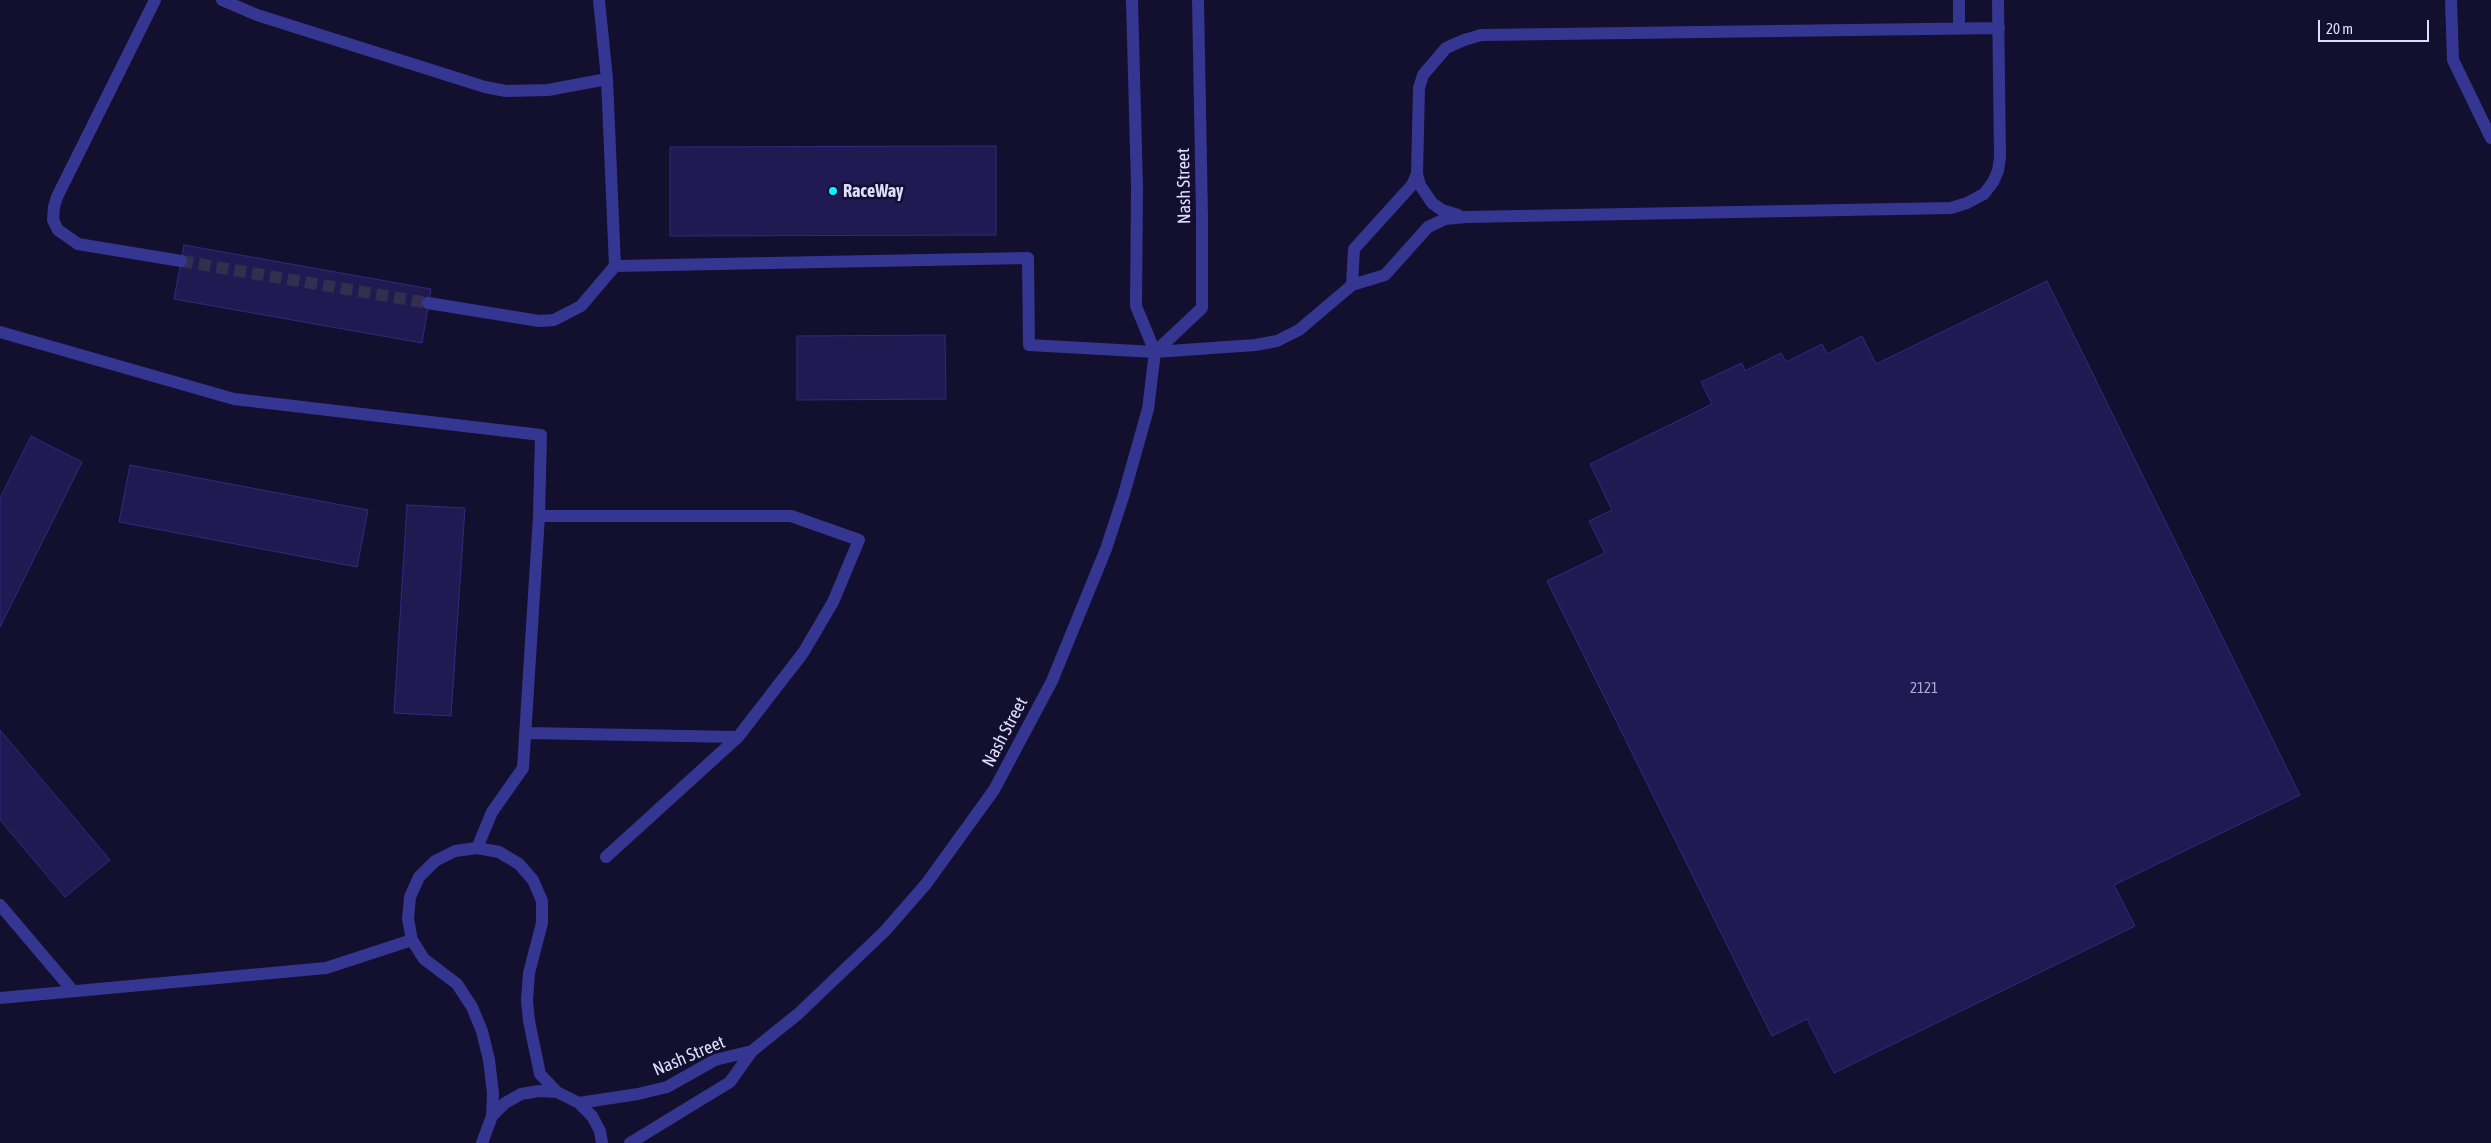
<!DOCTYPE html>
<html>
<head>
<meta charset="utf-8">
<style>
	body { margin:0 }
	#map { position:relative; width:2491px; height:1143px; overflow:hidden; background:#130f2e; font-family:"Asap Condensed",sans-serif }
	canvas { display:block }
	.scale { position:absolute; left:2318px; top:20px; width:111px; height:22px; box-sizing:border-box; border:2px solid #dfdcff; border-top:0; padding-left:6px; font-size:15px; line-height:18px; white-space:nowrap; color:#dfdcff; -webkit-text-stroke:4px #130f2e; paint-order:stroke }
</style>
</head>
<body>
<div id="map">
<canvas width="2491" height="1143"></canvas>
<div class="scale">20 m</div>
</div>
<script>
const c = document.querySelector('canvas').getContext('2d');
c.lineJoin = 'round';
function fill(path, color) { c.fillStyle = color; c.fill(path, 'evenodd'); }
const toPath = rows => new Path2D(rows.map(r => 'M' + r).join(''));
function stroke(path, color, width, dash) { c.strokeStyle = color; c.lineWidth = width; c.lineCap = dash ? 'butt' : 'round'; c.setLineDash(dash || []); c.stroke(path); }
function label(font, color, halo, rows, align = 'center') {
  c.font = font + ' "Asap Condensed",sans-serif'; c.lineWidth = 5; c.setLineDash([]); c.textBaseline = 'middle'; c.strokeStyle = halo; c.fillStyle = color; for (const [text, x, y, turn = 0] of rows) {
    c.save(); c.translate(x, y); c.rotate((+turn || 0) * Math.PI / 180); c.textAlign = isNaN(turn) ? turn : align; if (halo) c.strokeText(text, 0, 0); c.fillText(text, 0, 0); c.restore();
  }
}
const building = toPath([
	[996,146,996,235,670,236,670,147,996,146],
	[184,245,431,289,422,343,174,299,184,245],
	[2047,281,2300,795,2114,885,2135,926,1834,1073,1807,1019,1772,1036,1547,581,1605,553,1589,521,1612,510,1590,464,1712,404,1701,382,1742,363,1745,371,1781,353,1786,362,1822,344,1827,354,1862,336,1876,364,2047,281],
	[945,335,946,399,797,400,797,336,945,335],
	[31,436,82,462,0,627,0,498,31,436],
	[130,465,368,510,357,567,119,522,130,465],
	[407,505,465,508,451,716,394,713,407,505],
	[0,730,110,860,65,897,0,820,0,730]
]);
const minorTunnel = toPath([
	[181,261,428,303]
]);
const minor = toPath([
	[155,0,57,197,54,207,53,220,58,230,78,244,181,261],
	[222,0,257,15,485,87,506,91,548,90,607,79],
	[599,0,607,79,615,266,1028,258,1029,345,1155,352,1255,345,1277,341,1299,330,1352,285,1385,275,1428,227,1445,219,1466,217,1951,208,1967,203,1984,194,1993,182,1998,171,2000,157,1998,0],
	[1959,0,1959,28],
	[2451,0,2453,60,2491,138],
	[1417,174,1420,185,1432,203,1442,210,1458,215],
	[1352,285,1354,249,1412,185,1417,174,1419,88,1423,75,1446,48,1464,40,1481,35,1999,28],
	[428,303,539,321,554,320,581,306,615,266],
	[0,332,234,399,541,435,539,516,791,516,859,540,833,602,803,653,738,737,527,733],
	[1155,352,1202,308,1202,217,1198,0],
	[477,848,492,812,523,768,539,516],
	[606,857,738,737],
	[0,905,73,991],
	[0,998,326,968,412,940],
	[579,1103,638,1094,667,1087,715,1060,752,1051],
	[492,1116,493,1093,489,1060,482,1031,472,1007,457,984,424,959,412,940,408,919,410,897,419,877,435,861,455,851,477,848,499,852,519,864,533,880,542,901,542,923,529,973,527,1000,529,1021,540,1074,557,1092],
	[482,1143,492,1116,505,1103,521,1094,539,1091,557,1092,579,1103,592,1116,600,1131,602,1143],
	[630,1143,730,1082,752,1051,798,1014,885,931,926,884,994,790,1052,681,1106,549,1124,494,1148,409,1155,352,1136,306,1137,187,1132,0]
]);
const markers = [
	[833,191,5,"#08f3ff"]
];
const numberNames = [
	["2121",1924,688]
];
const streetNames = [
	["Nash Street",1184,186,-91],
	["Nash Street",1005,732,-62],
	["Nash Street",689,1056,-23]
];
const poiNames = [
	["RaceWay",843,191]
];
fill(building, '#211951');
stroke(building, '#352880', 1);
stroke(minorTunnel, '#322e4d', 12, [12, 6]);
stroke(minor, '#353692', 12);
for (const [x, y, r, color] of markers) { const dot = new Path2D(); dot.arc(x, y, r, 0, 2 * Math.PI); c.fillStyle = color; c.fill(dot); stroke(dot, '#130f2e', 2); }
label('15px', '#b0abd4', null, numberNames);
label('18px', '#dfdcff', '#130f2e', streetNames);
label('bold 18px', '#dfdcff', '#130f2e', poiNames, 'left');
</script>
</body>
</html>
